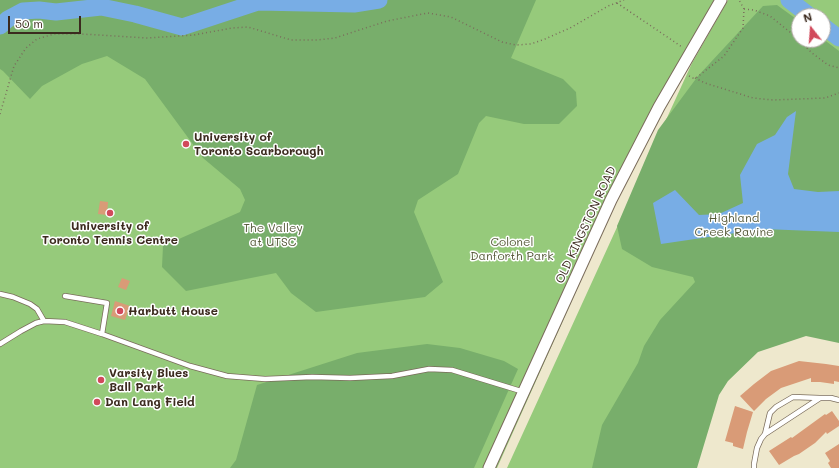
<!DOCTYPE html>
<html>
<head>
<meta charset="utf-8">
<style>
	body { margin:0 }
	#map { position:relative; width:839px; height:468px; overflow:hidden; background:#eee8cd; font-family:Mali,sans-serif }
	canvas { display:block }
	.north { position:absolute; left:791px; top:8px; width:40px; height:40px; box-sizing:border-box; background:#fff; border:1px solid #b1aaa5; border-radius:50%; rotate:343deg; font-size:11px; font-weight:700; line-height:16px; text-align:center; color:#3b2a1e }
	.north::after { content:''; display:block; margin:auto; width:14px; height:18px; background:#d1495b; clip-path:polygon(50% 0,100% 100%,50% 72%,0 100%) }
	.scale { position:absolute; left:8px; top:16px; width:73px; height:18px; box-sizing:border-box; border:2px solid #3b2a1e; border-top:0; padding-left:5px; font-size:12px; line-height:14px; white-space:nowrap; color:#3b2a1e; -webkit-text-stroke:3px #fff; paint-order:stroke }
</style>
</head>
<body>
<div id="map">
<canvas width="839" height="468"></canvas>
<div class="north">N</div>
<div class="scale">50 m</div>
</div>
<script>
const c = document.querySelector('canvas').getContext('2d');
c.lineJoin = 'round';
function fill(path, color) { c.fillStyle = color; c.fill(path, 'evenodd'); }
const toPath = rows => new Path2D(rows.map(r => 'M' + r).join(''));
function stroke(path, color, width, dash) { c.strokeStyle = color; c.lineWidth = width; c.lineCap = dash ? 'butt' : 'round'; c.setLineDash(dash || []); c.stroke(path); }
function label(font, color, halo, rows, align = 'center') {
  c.font = font + ' Mali,sans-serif'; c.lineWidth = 3; c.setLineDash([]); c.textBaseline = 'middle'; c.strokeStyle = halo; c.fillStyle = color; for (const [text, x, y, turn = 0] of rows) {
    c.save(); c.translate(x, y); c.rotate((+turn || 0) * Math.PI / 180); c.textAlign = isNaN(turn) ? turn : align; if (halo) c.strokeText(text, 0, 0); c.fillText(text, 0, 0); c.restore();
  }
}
const green = toPath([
	[0,0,714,0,672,77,497,468,0,468],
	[728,0,839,0,839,330,773,324,711,356,671,468,507,468,692,63],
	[799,16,823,16,823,40,799,40]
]);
const forest = toPath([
	[0,0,536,0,511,58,563,79,576,92,577,106,559,124,524,124,486,116,479,123,458,174,418,200,414,212,443,282,425,297,316,312,291,293,276,273,186,291,162,267,163,246,240,212,245,200,240,189,203,158,145,79,107,56,82,64,42,86,30,99,3,71,0,69],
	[777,5,799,21,799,40,823,40,823,39,839,51,839,343,806,336,758,352,728,381,719,395,697,468,592,468,602,425,638,363,644,346,660,320,695,282,693,277,652,267,622,249,617,226,658,130,698,76,763,6],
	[427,344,460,348,504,361,518,369,474,468,230,468,236,460,257,385,357,353]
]);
const water = toPath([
	[796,111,788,174,794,189,818,192,839,191,839,232,763,229,661,244,653,203,675,190,699,215,719,214,743,203,740,175,757,144,775,135,787,117]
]);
const river = toPath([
	[789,0,810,16],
	[0,26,8,19,23,11,39,10,56,12,101,7,135,14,153,19,182,27,258,2,354,4,379,0],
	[823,26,839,38]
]);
const building = toPath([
	[100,201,108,202,107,215,98,214],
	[122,278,130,281,126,290,118,287],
	[115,301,130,306,125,320,111,316],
	[799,361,826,364,839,366,839,382,834,381,834,384,820,382,811,382,811,378,781,388,766,399,754,411,740,396,754,384,771,371],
	[735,406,753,412,747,432,743,449,733,446,733,443,725,441],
	[832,411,839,421,839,426,827,434,826,432,815,443,799,454,794,456,779,465,769,451,791,437,792,438,825,414,826,415],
	[839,444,839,468,831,468,828,463,830,461,825,453]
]);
const path = toPath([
	[617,3,682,47],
	[744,9,754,10,770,16,791,33,812,53,828,65,839,68],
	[689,76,693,78,696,78,724,56,743,28,744,9,739,0],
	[695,78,705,83,753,98,773,100,825,98,839,93],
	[0,114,14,66,26,48,37,39,54,34,81,34,148,38,194,35,232,28,248,27,291,40,317,40,335,38,387,21,428,13,451,17,502,42,516,45,531,44,545,39,570,28,608,6,624,0]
]);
const service = toPath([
	[0,294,13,297,30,304,37,309,44,321],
	[65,296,107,303,102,334],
	[0,344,21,331,36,323,44,321,65,322,102,334,190,366,227,376,265,379,312,377,350,378,392,376,429,369,452,370,524,392],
	[765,434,770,413,776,407,793,397,820,398],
	[754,468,754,464,757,448,761,439,765,434,820,398,831,398,839,400]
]);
const tertiary = toPath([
	[489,468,611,200,659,107,721,0]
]);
const markers = [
	[186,144,4,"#d1495b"],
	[110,213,4,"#d1495b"],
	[120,311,4,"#d1495b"],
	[101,380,4,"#d1495b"],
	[97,402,4,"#d1495b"]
];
const poiNames = [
	["University of",194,137],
	["Toronto Scarborough",194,151],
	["University of",110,226,"center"],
	["Toronto Tennis Centre",110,240,"center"],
	["Harbutt House",128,311],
	["Varsity Blues",109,373],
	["Ball Park",109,387],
	["Dan Lang Field",105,402]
];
const parkNames = [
	["Highland",734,218],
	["Creek Ravine",734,232],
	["The Valley",273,228],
	["at UTSC",273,242],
	["Colonel",512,242],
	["Danforth Park",512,256]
];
const streetNames = [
	["OLD KINGSTON ROAD",586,225,-65]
];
fill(green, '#96ca7b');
fill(forest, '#78ae6b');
fill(water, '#78ade5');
stroke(river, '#78ade5', 17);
fill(building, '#d99b77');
stroke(service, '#7a6c5b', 6);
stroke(tertiary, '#7a6c5b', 13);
stroke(path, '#7a6c5b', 1.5, [1, 3]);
stroke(service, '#fff', 4.5);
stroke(tertiary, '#fff', 11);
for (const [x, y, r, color] of markers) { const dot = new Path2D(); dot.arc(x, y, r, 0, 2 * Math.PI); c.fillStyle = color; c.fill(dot); stroke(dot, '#fff', 1.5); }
label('bold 12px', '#3b2a1e', '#fff', poiNames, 'left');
label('12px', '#565a3a', '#fff', parkNames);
label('12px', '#3b2a1e', '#fff', streetNames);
</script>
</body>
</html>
